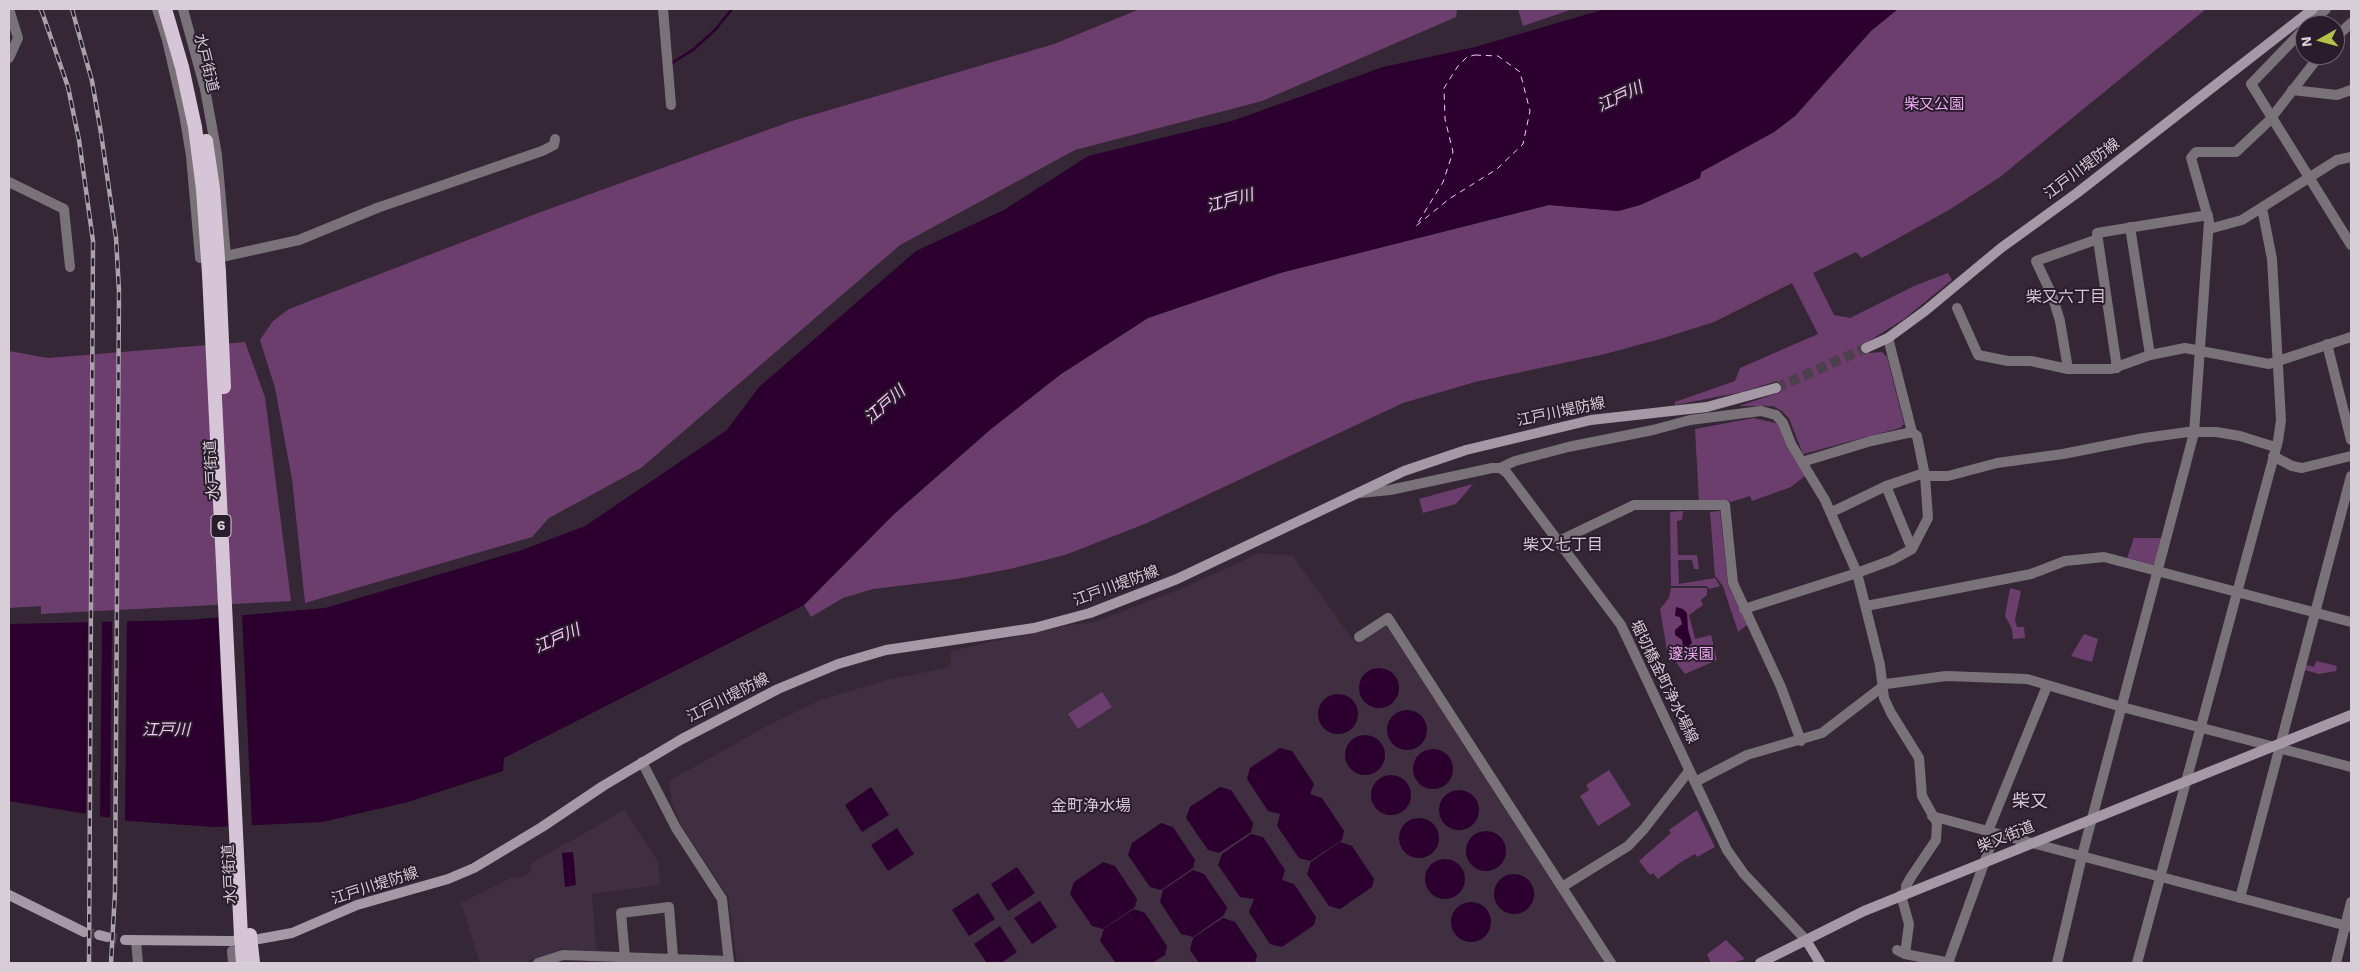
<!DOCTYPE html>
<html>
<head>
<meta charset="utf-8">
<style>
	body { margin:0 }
	#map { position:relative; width:2360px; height:972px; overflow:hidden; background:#352735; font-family:"Work Sans",sans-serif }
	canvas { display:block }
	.frame { position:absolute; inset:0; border:10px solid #d7ced7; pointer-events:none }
	.north { position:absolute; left:2295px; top:15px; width:50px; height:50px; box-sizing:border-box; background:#2a1d2b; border:1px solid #6f6470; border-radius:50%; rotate:263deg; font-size:14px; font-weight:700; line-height:20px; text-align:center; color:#d7ced7 }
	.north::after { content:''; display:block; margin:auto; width:18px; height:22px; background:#b5c249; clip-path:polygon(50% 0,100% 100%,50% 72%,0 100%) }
</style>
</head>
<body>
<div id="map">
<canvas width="2360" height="972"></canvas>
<div class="frame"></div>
<div class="north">N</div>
</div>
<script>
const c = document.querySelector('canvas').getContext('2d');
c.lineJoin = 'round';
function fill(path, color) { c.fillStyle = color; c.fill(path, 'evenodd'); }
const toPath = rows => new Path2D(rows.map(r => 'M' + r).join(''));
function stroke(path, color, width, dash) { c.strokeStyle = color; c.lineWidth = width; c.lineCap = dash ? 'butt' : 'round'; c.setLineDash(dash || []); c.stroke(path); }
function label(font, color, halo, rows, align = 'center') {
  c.font = font + ' "Work Sans","Noto Sans JP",sans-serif'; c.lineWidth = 4; c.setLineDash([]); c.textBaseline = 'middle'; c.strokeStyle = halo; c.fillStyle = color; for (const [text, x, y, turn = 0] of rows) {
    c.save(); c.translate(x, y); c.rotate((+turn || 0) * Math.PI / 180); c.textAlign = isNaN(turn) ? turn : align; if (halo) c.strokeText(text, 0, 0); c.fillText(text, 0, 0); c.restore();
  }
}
const built = toPath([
	[1260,553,1293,556,1356,644,1387,625,1606,963,737,963,729,898,682,827,672,804,669,781,765,727,820,700,890,679,946,668,951,661,950,651,1069,625,1095,622,1185,587],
	[625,810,658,862,660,885,592,894,596,951,563,949,523,963,480,963,461,903,513,877,517,879,529,874,532,863]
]);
const green = toPath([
	[1140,9,1457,9,1456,17,1262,101,1075,150,900,245,641,468,549,518,532,537,305,603,292,479,275,388,260,340,273,321,289,309,538,213,792,121,1054,44],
	[1518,9,1573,9,1523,26],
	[1898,9,2206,9,2000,177,1949,210,1862,258,1856,252,1813,273,1834,315,1850,318,1914,286,1948,273,1952,280,1904,319,1864,344,1869,353,1882,352,1887,357,1904,424,1900,428,1803,454,1789,418,1782,411,1773,406,1739,406,1781,392,1777,381,1742,392,1675,405,1675,402,1735,381,1740,368,1818,334,1792,283,1714,322,1660,339,1605,354,1475,382,1403,403,1147,523,1065,555,1010,569,956,579,873,589,843,598,811,617,804,605,893,515,991,429,1061,374,1148,318,1280,273,1549,205,1618,211,1640,205,1699,178,1701,172,1774,132,1795,116,1871,31],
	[245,342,265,397,291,601,41,614,41,606,9,608,9,351,48,358],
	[1754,418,1779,424,1786,446,1805,476,1791,487,1752,501,1750,496,1731,502,1728,500,1699,502,1695,429],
	[1473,484,1456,504,1423,513,1419,499],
	[1683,511,1682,520,1677,521,1678,555,1697,555,1699,569,1694,569,1692,560,1678,560,1679,584,1715,578,1720,586,1709,589,1707,586,1671,586,1670,512],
	[1720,511,1728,585,1747,625,1738,632,1723,586,1715,576,1710,512],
	[2134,538,2163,538,2155,565,2127,558],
	[1671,588,1707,588,1707,595,1701,600,1703,605,1689,615,1695,639,1711,635,1717,660,1685,674,1675,661,1669,662,1660,609,1669,598],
	[2010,588,2021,591,2015,620,2017,627,2024,627,2025,638,2013,639,2012,629,2005,616],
	[2084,634,2098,639,2092,662,2071,656],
	[2316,661,2337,666,2336,671,2319,674,2305,670,2306,665,2314,667],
	[1102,692,1112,707,1078,729,1068,714],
	[1609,770,1631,805,1598,826,1580,796,1589,790,1586,785],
	[1697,810,1715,847,1697,857,1695,854,1681,862,1658,879,1653,873,1650,875,1639,861,1671,833,1669,830],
	[1726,940,1745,959,1731,963,1711,963,1707,954]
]);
const water = toPath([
	[1605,9,1898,9,1871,31,1795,116,1774,132,1701,172,1700,178,1640,205,1618,211,1549,205,1280,273,1148,318,1061,374,991,429,893,515,804,605,504,758,503,771,408,802,322,822,215,827,129,821,9,801,9,624,188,620,325,608,522,550,585,526,727,430,759,387,916,251,1004,210,1088,156,1235,120,1383,67,1475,47],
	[1676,607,1683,609,1687,613,1688,629,1692,643,1686,649,1683,647,1682,640,1675,635,1675,630,1682,624,1680,617,1675,616],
	'1359 688a20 20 0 1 1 40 0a20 20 0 1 1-40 0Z',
	'1318 714a20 20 0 1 1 40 0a20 20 0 1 1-40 0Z',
	'1387 730a20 20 0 1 1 40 0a20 20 0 1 1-40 0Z',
	'1345 755a20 20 0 1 1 40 0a20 20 0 1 1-40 0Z',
	[1280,748,1292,751,1314,784,1310,794,1322,798,1344,831,1342,840,1310,861,1299,858,1277,826,1280,814,1268,811,1247,779,1250,768],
	'1413 769a20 20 0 1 1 40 0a20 20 0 1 1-40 0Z',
	'1371 795a20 20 0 1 1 40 0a20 20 0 1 1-40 0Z',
	[871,787,889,815,862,832,845,805],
	[1220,787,1231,790,1253,823,1251,832,1219,853,1208,850,1186,818,1190,807],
	'1439 810a20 20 0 1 1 40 0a20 20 0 1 1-40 0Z',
	'1399 838a20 20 0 1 1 40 0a20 20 0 1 1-40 0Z',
	[1161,823,1173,827,1195,860,1193,868,1161,890,1150,887,1128,855,1132,843],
	[897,828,914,854,888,871,871,845],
	'1466 851a20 20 0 1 1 40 0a20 20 0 1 1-40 0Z',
	[1251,834,1263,837,1285,870,1282,880,1294,884,1316,917,1314,925,1282,947,1270,944,1249,912,1254,899,1240,897,1218,865,1222,854],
	[1340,842,1352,846,1374,879,1372,887,1340,909,1329,906,1307,874,1311,862],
	[573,852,576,885,565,887,562,853],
	'1425 879a20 20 0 1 1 40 0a20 20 0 1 1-40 0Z',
	[1103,862,1115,866,1137,899,1135,907,1103,929,1092,926,1070,894,1074,882],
	[1017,867,1035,893,1008,911,991,884],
	[1193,870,1204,874,1227,907,1224,915,1193,937,1181,934,1160,902,1163,890],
	'1494 894a20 20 0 1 1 40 0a20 20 0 1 1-40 0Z',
	[978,893,995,919,969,936,952,910],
	[1040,901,1057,927,1032,944,1014,918],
	'1451 922a20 20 0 1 1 40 0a20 20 0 1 1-40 0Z',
	[1134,909,1145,913,1167,946,1165,955,1152,963,1116,963,1100,941,1104,929],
	[1223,918,1235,922,1257,955,1255,963,1199,963,1190,950,1193,938],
	[1000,926,1017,952,1001,963,987,963,974,944]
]);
const pier = toPath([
	[242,613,252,827,228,829,218,615],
	[102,619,100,819,86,816,88,620],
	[112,619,127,619,125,823,110,820]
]);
const stream = toPath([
	[672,63,694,49,715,30,732,9]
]);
const ferry = toPath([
	[1475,55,1498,56,1520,72,1530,111,1523,144,1497,169,1449,199,1416,226,1443,182,1453,152,1445,119,1444,88,1458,66,1467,57,1475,55]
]);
const secondaryTunnel = toPath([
	[1776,388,1866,348],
	[84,932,99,935],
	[107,937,125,940]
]);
const minor = toPath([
	[157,9,167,40,184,114,191,156,200,258],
	[183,9,205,89,217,155,226,256,299,240,377,208,542,151,554,145,555,139],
	[663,9,671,105],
	[2308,25,2326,9],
	[2335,38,2351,23],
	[9,58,18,38,9,9],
	[2253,87,2251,84,2305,28],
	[2292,90,2337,95,2351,90],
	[2272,117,2320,55],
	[9,182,64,209,70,267],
	[2130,227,2150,355],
	[2209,229,2242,220,2337,160,2351,157],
	[1957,308,1978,355,2008,361,2031,361,2068,369,2111,369,2150,355,2185,348,2269,364,2351,337],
	[2327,344,2351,440],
	[2117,368,2097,233,2208,215],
	[2068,369,2060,321,2052,295,2036,261,2098,239],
	[2273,456,2292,466,2302,468,2351,456],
	[1802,462,1871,441,1912,432,1888,338],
	[1500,468,1515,461,1568,447,1653,430,1690,420,1761,411,1776,415,1783,423,1791,444,1825,500,1857,573,1880,665,1884,698,1891,713,1919,758,1922,796,1937,823,1936,840,1911,877,1906,886,1906,894],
	[1925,476,1948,476,1997,463,2063,454,2144,438,2188,432,2216,432,2240,436,2275,447],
	[1886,486,1912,549],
	[1832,512,1886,486,1924,473],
	[1559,541,1634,505,1725,505,1733,583,1781,687,1801,741],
	[1866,606,2031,574,2065,561,2104,557,2351,622],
	[1744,609,1857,573,1892,560,1912,549,1928,518,1925,476,1917,436,1912,432],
	[1359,637,1388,618,1611,963],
	[1695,782,1747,755,1822,733,1886,684,1946,676,2027,679,2122,707,2351,767],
	[1932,816,2032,843],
	[1988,831,2047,686],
	[1562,887,1628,846,1644,829,1689,771],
	[1901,895,1909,924,1905,954],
	[2240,898,2351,476],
	[136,941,138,963],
	[1897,950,1905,954,1950,963],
	[232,951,233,963],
	[625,958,621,913,669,907,673,957],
	[538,963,563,955,729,961],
	[1948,963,1995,833],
	[2057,963,2082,856,2194,433,2209,221,2191,158,2196,152,2236,152,2272,118],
	[2137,963,2278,441,2281,420,2272,259,2262,208],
	[2336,963,2351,902]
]);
const tertiary = toPath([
	[2253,87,2351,245],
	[1360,493,1390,490,1492,468,1500,468,1507,473,1621,625,1727,850,1744,874,1806,940],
	[642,762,676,828,722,899,729,963],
	[2032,843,2351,927]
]);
const secondary = toPath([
	[1866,348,1888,338,1925,311,2001,248,2077,193,2313,9],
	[9,895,84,932],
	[99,935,107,937],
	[125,940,231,941,259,939,292,933,357,905,448,879,474,868,542,827,603,786,682,739,778,689,838,664,886,650,1034,628,1090,613,1177,579,1404,471,1466,450,1591,420,1707,407,1776,388],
	[1806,940,1820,963],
	[1760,963,1864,911,2351,715]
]);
const trunk = toPath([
	[219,273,224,387],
	[209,274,241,936]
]);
const rail = toPath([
	[41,9,68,87,79,140,93,241,89,963],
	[72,9,92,81,101,133,116,238,119,291,115,892,111,963]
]);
const trunkBridge = toPath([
	[165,9,182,67,195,127,203,189,209,274],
	[206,141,213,189,219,273],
	[250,935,253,963],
	[241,936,243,963]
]);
const shields = [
	[221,526,20]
];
const shieldNames = [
	["6",221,526]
];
const streetNames = [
	["水戸街道",206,63,76],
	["江戸川堤防線",2082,169,-37],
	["江戸川堤防線",1561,412,-12],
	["水戸街道",212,470,-93],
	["江戸川堤防線",1116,586,-20],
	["堀切橋金町浄水場線",1664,682,64],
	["江戸川堤防線",728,698,-27],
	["柴又街道",2006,837,-22],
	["水戸街道",230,874,-93],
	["江戸川堤防線",375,886,-18]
];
const parkNames = [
	["柴又公園",1934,105],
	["邃渓園",1691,655]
];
const waterNames = [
	["江戸川",1620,97,-25],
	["江戸川",1230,201,-15],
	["江戸川",885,405,-41],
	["江戸川",557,639,-24],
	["江戸川",166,730]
];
const neighbourhoodNames = [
	["柴又六丁目",2066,297],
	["柴又七丁目",1563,545],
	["金町浄水場",1091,806]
];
const quarterNames = [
	["柴又",2030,802]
];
fill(built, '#402e41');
fill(green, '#6c3e6e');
fill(water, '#2b002f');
fill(pier, '#352735');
stroke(stream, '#2b002f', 2.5);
stroke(ferry, '#fcc6fe', 1, [6, 5]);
stroke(secondaryTunnel, '#4d404d', 10, [10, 5]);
stroke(minor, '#797279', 10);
stroke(tertiary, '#797279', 10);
stroke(secondary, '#a599a5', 10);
stroke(trunk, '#d6c5d6', 14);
stroke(rail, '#aba1ab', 4.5);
stroke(rail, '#2a1d2b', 2.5, [8]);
stroke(trunkBridge, '#d6c5d6', 14);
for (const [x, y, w] of shields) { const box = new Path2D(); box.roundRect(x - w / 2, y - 11.5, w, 23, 4); c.fillStyle = '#2a1d2b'; c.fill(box); stroke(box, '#d7ced7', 1); }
label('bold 14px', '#d7ced7', null, shieldNames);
label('15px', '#d7ced7', '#2a1d2b', streetNames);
label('15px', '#f2abf6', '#2a1d2b', parkNames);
label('italic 16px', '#fcc6fe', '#2a1d2b', waterNames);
label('16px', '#d8c6d9', '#2a1d2b', neighbourhoodNames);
label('18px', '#d8c6d9', '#2a1d2b', quarterNames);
</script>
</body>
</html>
